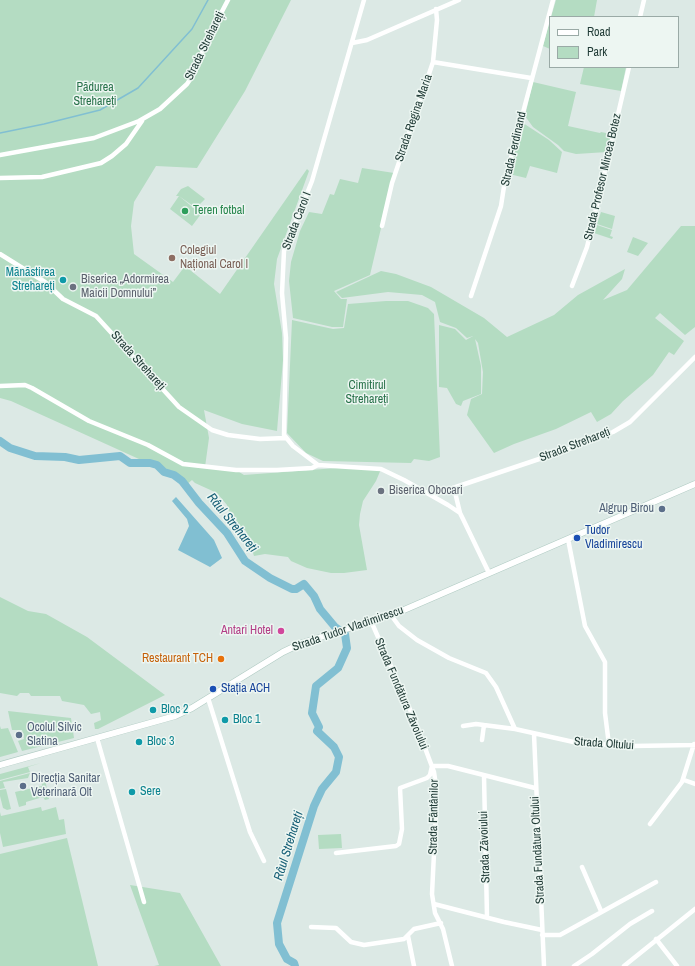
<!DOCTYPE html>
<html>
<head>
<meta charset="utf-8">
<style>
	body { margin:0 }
	#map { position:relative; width:695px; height:966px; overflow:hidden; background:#dce9e5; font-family:"Archivo Narrow",sans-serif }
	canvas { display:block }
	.legend { position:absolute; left:549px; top:16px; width:130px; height:52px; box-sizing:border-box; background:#edf6f2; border:1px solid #9aaaa6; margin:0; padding:5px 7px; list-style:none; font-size:12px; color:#1e3934 }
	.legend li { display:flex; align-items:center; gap:8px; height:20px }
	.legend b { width:20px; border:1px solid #9aaaa6 }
</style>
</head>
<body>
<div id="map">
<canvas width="695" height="966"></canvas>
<ul class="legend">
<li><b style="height:5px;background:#fff"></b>Road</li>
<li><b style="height:11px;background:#b4dcc2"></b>Park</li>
</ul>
</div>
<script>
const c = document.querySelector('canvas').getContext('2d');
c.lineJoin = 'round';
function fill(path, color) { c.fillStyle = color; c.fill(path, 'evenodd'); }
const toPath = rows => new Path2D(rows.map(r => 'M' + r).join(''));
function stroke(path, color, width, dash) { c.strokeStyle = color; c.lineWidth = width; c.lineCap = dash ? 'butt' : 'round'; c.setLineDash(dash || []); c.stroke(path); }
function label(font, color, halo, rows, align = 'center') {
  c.font = font + ' "Archivo Narrow",sans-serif'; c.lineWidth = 3; c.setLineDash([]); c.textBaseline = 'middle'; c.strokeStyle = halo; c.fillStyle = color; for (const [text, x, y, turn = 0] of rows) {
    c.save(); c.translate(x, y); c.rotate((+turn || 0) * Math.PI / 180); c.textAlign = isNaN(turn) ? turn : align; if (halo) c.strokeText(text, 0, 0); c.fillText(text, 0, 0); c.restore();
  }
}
const green = toPath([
	[0,0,291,0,245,91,197,168,156,166,134,202,131,226,134,254,173,282,185,266,220,294,307,169,309,171,277,259,274,284,282,333,283,360,277,431,242,424,204,410,209,438,205,467,236,470,244,475,350,467,381,469,376,481,363,501,360,514,359,525,367,570,344,573,331,573,307,568,291,561,288,557,265,554,254,556,246,531,232,522,227,505,217,493,195,483,192,480,185,486,161,469,11,401,0,398],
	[556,0,597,0,594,17,551,17],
	[550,20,550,49,543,46],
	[584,67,626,67,621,91,580,84],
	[533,82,576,92,568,126,600,133,601,132,611,134,607,152,576,154,564,151,558,145,533,127,525,116],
	[523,123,549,140,562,152,557,173,530,166,526,178,509,174,521,125],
	[362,168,394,173,370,275,334,291,341,299,347,299,343,327,332,327,293,318,289,281,291,262,300,231,309,212,322,214,330,194,334,195,340,179,358,183],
	[188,186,205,199,196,208,179,196,176,196,181,189],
	[179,196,201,214,192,226,170,209],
	[601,212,615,216,612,229,597,224],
	[597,225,612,230,610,236,613,237,612,239,594,233],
	[681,226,695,226,695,327,685,335,660,313,655,318,684,341,674,355,669,352,653,375,623,401,611,414,597,422,591,412,556,429,514,444,494,453,467,415,471,399,482,394,483,372,478,343,475,339,481,366,481,394,463,401,461,406,456,404,447,388,439,387,439,325,455,329,466,340,473,336,467,338,456,328,440,322,435,302,422,295,388,292,342,298,336,292,381,271,396,274,431,287,484,318,507,337,554,315,578,295,625,269,622,279,603,300,627,290],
	[633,237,648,243,638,256,627,252],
	[386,301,408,301,428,308,434,314,440,457,429,461,414,459,411,463,323,461,306,453,287,433,292,320,333,329,344,328,348,304],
	[0,597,28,611,46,614,87,637,165,695,98,729,95,729,94,723,101,720,100,712,91,714,84,705,62,701,60,696,31,696,29,693,20,693,17,696,0,693],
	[8,711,71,718,74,738,22,751,18,741,24,739,22,730,12,730],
	[0,726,1,729,8,728,18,752,0,757],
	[41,763,28,767,30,772,0,780,0,774],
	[30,773,28,778,3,782,5,788,0,789,0,781],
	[41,774,44,774,49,799,45,800,43,797,26,802,26,805,19,807,15,792,42,786],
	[6,789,11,809,7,810,3,808,0,796,0,790],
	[41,807,42,811,56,807,59,820,64,819,66,834,3,847,0,833,0,812,1,816],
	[341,834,342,848,319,849,318,835],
	[67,838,98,966,0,966,0,854],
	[130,885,180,893,221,966,154,966,159,965]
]);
const water = toPath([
	[176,497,214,540,222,558,210,567,178,550,189,526,187,519,172,501]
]);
const stream = toPath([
	[0,133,44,124,100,110,138,88,192,29,208,0]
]);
const river = toPath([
	[0,441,10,448,35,456,65,457,79,460,120,456,130,463,150,463,157,465,164,472,174,475,182,481,199,503,227,533,245,561,270,578,292,589,296,589,304,584,314,596,320,609,335,627,345,634,347,648,338,668,316,686,312,713,319,727,317,731,334,747,339,757,336,772,322,789,314,806,277,923,279,944,287,959,294,963,295,966]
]);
const street = toPath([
	[364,0,312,181,284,251,282,293,286,338,284,435,293,446,318,465,381,469,404,480,448,505,460,513,463,519,489,573],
	[640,17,644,0],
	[352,43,367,40,459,0],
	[433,62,531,78],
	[0,155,94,138,139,121,160,109,187,84,195,72,206,42,228,0],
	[0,178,42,177,101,163,112,156,126,144,142,121],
	[382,226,392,183,433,62,437,20,436,9],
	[0,254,45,282,63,299,96,316,179,407,212,430,228,435,260,439,286,438],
	[572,286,587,247,593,222,629,67],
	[471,296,501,206,505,180,553,0],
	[0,386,25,385,32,388,89,421,148,445,183,464,236,470,277,470,312,468,318,465],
	[454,488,460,513],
	[432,495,569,449,613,432,630,422,695,357],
	[568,539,585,626,605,662,605,713,609,745],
	[391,615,399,626,417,640,449,658,486,673,496,687,515,729,578,743,632,746,695,745],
	[371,621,415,721,434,772,437,792,432,894,435,913,443,929,452,966],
	[208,698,250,832,264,861],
	[463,726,476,724,515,729],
	[534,734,544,966],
	[97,738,144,902],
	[482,740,484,725],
	[432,766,448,766,535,788],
	[484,776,487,917],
	[684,780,695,784],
	[650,824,682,782,694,744],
	[336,853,396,846,399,844,402,829,400,788,427,778,430,775,432,766],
	[582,867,601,911],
	[434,904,504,922,542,930],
	[311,927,336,928,351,942,364,945,404,939,414,929,441,923],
	[542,935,560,935,656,882],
	[408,936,414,966],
	[656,939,677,966],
	[574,966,592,954,630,924,652,911],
	[624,966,695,909]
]);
const secondary = toPath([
	[0,765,175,716,192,708,283,652,302,643,397,613,695,484]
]);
const markers = [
	[185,211,4,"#2e9e5b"],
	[172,258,4,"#8d6e63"],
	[63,280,4,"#0f9aa8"],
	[73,287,4,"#6b7280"],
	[381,491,4,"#6b7280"],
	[662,509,4,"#5c6f8a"],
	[577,538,4,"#1a4fb4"],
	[281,631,4,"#d1479c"],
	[221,659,4,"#e8710a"],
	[213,689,4,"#1a4fb4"],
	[153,710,4,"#0f9aa8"],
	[225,720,4,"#0f9aa8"],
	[19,735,4,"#5c6f8a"],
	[139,742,4,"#0f9aa8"],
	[23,786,4,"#5c6f8a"],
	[132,792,4,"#0f9aa8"]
];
const streetNames = [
	["Strada Strehareți",205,46,-64],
	["Strada Regina Maria",414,118,-71],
	["Strada Ferdinand",514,149,-77],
	["Strada Profesor Mircea Botez",603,177,-77],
	["Strada Carol I",297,221,-69],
	["Strada Strehareți",138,361,48],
	["Strada Strehareți",575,445,-21],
	["Strada Tudor Vladimirescu",348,629,-19],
	["Strada Fundătura Zăvoiului",401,694,67],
	["Strada Oltului",604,744,4],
	["Strada Fântânilor",434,817,-89],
	["Strada Zăvoiului",485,847,-92],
	["Strada Fundătura Oltului",538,850,-93]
];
const parkNames = [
	["Pădurea",95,88],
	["Strehareți",95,102],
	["Cimitirul",367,386],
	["Strehareți",367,400]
];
const leisureNames = [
	["Teren fotbal",193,211]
];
const educationNames = [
	["Colegiul",180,251],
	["Național Carol l",180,265]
];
const cultureNames = [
	["Mănăstirea",55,273,"right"],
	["Strehareți",55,287,"right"],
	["Bloc 2",161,710],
	["Bloc 1",233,720],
	["Bloc 3",147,742],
	["Sere",140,792]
];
const worshipNames = [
	["Biserica „Adormirea",81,280],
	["Maicii Domnului”",81,294],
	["Biserica Obocari",389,491]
];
const serviceNames = [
	["Algrup Birou",654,509,"right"],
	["Ocolul Silvic",27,728],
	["Slatina",27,742],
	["Direcția Sanitar",31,779],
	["Veterinară Olt",31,793]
];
const transitNames = [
	["Tudor",585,531],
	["Vladimirescu",585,545],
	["Stația ACH",221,689]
];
const hotelNames = [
	["Antari Hotel",273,631]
];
const foodNames = [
	["Restaurant TCH",213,659]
];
const waterNames = [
	["Râul Strehareți",232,523,51],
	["Râul Strehareți",289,846,-73]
];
fill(green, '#b4dcc2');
fill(water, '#81bfd2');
stroke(stream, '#81bfd2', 1.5);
stroke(river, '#81bfd2', 8);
stroke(secondary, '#afcac2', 7);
stroke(street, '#fff', 4.5);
stroke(secondary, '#fff', 6);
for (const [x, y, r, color] of markers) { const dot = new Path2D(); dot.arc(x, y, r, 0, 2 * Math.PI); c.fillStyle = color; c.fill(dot); stroke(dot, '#edf6f2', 1.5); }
label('12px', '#1e3934', '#edf6f2', streetNames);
label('12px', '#277149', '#edf6f2', parkNames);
label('12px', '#27864d', '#edf6f2', leisureNames, 'left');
label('12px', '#785e54', '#edf6f2', educationNames, 'left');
label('12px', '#0d838f', '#edf6f2', cultureNames, 'left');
label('12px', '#5b616d', '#edf6f2', worshipNames, 'left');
label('12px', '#4e5e75', '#edf6f2', serviceNames, 'left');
label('12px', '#164399', '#edf6f2', transitNames, 'left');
label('12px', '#b23c85', '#edf6f2', hotelNames, 'right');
label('12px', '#c56008', '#edf6f2', foodNames, 'right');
label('italic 13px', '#165f76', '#edf6f2', waterNames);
</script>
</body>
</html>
